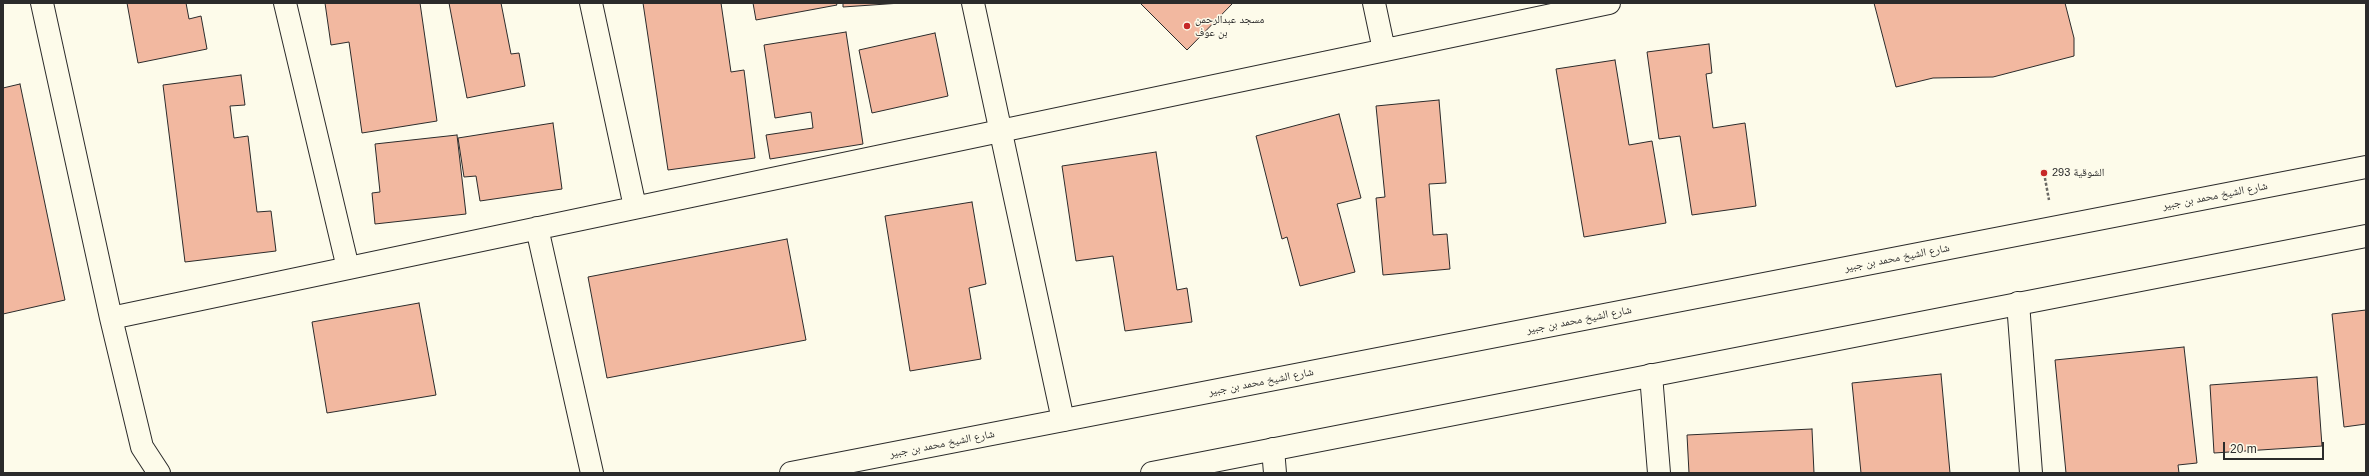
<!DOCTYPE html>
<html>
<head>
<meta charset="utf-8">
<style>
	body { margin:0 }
	#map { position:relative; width:2369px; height:476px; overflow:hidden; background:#fdfbea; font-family:Helvetica,sans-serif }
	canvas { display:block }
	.frame { position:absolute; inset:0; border:4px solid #2b2b2b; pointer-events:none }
	.scale { position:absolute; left:2223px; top:442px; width:101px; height:18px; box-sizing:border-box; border:2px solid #2b2b2b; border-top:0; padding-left:5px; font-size:12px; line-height:14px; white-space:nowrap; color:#2b2b2b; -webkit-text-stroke:3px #fdfbea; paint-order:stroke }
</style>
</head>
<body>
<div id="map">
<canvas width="2369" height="476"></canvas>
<div class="frame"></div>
<div class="scale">20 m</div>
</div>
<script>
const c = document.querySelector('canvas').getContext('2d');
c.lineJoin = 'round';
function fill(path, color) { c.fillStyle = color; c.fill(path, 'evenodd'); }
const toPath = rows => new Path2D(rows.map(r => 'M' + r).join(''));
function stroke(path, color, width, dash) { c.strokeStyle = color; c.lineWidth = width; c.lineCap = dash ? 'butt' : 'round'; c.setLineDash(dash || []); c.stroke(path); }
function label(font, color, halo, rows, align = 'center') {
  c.font = font + ' Helvetica,"Noto Naskh Arabic",sans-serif'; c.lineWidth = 3; c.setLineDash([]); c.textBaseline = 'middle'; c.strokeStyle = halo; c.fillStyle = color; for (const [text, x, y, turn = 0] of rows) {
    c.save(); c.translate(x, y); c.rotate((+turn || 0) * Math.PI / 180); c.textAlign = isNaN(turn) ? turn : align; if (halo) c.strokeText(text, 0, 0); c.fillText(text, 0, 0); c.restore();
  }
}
const building = toPath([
	[127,3,186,3,189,19,201,16,207,49,138,63,127,3],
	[325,3,420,3,437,121,362,133,349,42,331,45,325,3],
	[449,3,501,3,511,54,519,53,525,86,467,98,449,3],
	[643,3,721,3,731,72,744,70,755,158,668,170,643,3],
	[753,3,836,3,837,5,756,20,753,3],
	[843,3,901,3,843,7,843,3],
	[1140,3,1233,3,1187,50,1140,3],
	[1874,3,2065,3,2074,38,2074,56,1993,77,1933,78,1896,87,1874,3],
	[846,32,863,144,770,159,766,135,813,128,811,112,775,118,764,45,846,32],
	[935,33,948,96,872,113,859,50,935,33],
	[1709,44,1712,73,1706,74,1713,128,1745,123,1756,206,1692,215,1680,136,1659,139,1647,52,1709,44],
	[1615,60,1629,145,1652,141,1666,223,1584,237,1556,69,1615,60],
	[241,75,245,105,230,106,234,138,248,136,257,212,271,211,276,251,185,262,163,85,241,75],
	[20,84,65,300,3,314,3,88,20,84],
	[1439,100,1446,183,1429,184,1433,235,1447,234,1450,269,1383,275,1376,198,1385,197,1376,106,1439,100],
	[1339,114,1361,198,1337,204,1355,272,1300,286,1287,237,1282,239,1256,136,1339,114],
	[553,123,562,189,480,201,476,176,464,177,458,138,553,123],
	[457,135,466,214,375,224,372,193,380,192,375,144,457,135],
	[1156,152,1177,290,1187,288,1192,322,1125,331,1113,256,1076,261,1062,166,1156,152],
	[972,202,986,284,969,288,981,359,910,371,885,216,972,202],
	[787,239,806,340,607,378,588,277,787,239],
	[419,303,436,395,327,413,312,322,419,303],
	[2366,310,2366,424,2344,427,2332,314,2366,310],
	[2184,347,2197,463,2178,465,2179,473,2066,473,2055,360,2184,347],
	[1941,374,1950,473,1861,473,1852,383,1941,374],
	[2317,377,2322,446,2214,453,2210,385,2317,377],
	[1812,429,1814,473,1689,473,1687,435,1812,429]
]);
const path = toPath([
	[2044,173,2049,200]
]);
const minor = toPath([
	[42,3,111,318,142,447,159,473],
	[285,3,348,268],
	[591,3,635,207],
	[973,3,1063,420],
	[1374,3,1384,50],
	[537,228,592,473],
	[2018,303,2031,473],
	[111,318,1609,3],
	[1651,375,1659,473],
	[1273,449,1275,473]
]);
const primary = toPath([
	[791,473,2366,167],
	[1152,473,2366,236]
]);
const markers = [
	[1187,26,4,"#c62828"],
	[2044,173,4,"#c62828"]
];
const poiNames = [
	["مسجد عبدالرحمن",1195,20],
	["بن عوف",1195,33],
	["الشوقية 293",2052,173]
];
const streetNames = [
	["شارع الشيخ محمد بن جبير",2215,196,-11],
	["شارع الشيخ محمد بن جبير",1897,258,-11],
	["شارع الشيخ محمد بن جبير",1579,320,-11],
	["شارع الشيخ محمد بن جبير",1261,382,-11],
	["شارع الشيخ محمد بن جبير",942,444,-11]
];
fill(building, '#f2b8a0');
stroke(building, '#2b2b2b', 1);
stroke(minor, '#2b2b2b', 24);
stroke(primary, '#2b2b2b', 24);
stroke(path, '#6a6964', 2.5, [3, 2]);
stroke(minor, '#fdfbea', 22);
stroke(primary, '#fdfbea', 22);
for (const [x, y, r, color] of markers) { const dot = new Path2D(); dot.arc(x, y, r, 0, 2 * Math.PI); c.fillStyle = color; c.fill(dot); stroke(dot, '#fdfbea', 1.5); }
label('11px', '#2b2b2b', '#fdfbea', poiNames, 'left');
label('11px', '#2b2b2b', '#fdfbea', streetNames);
</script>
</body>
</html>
